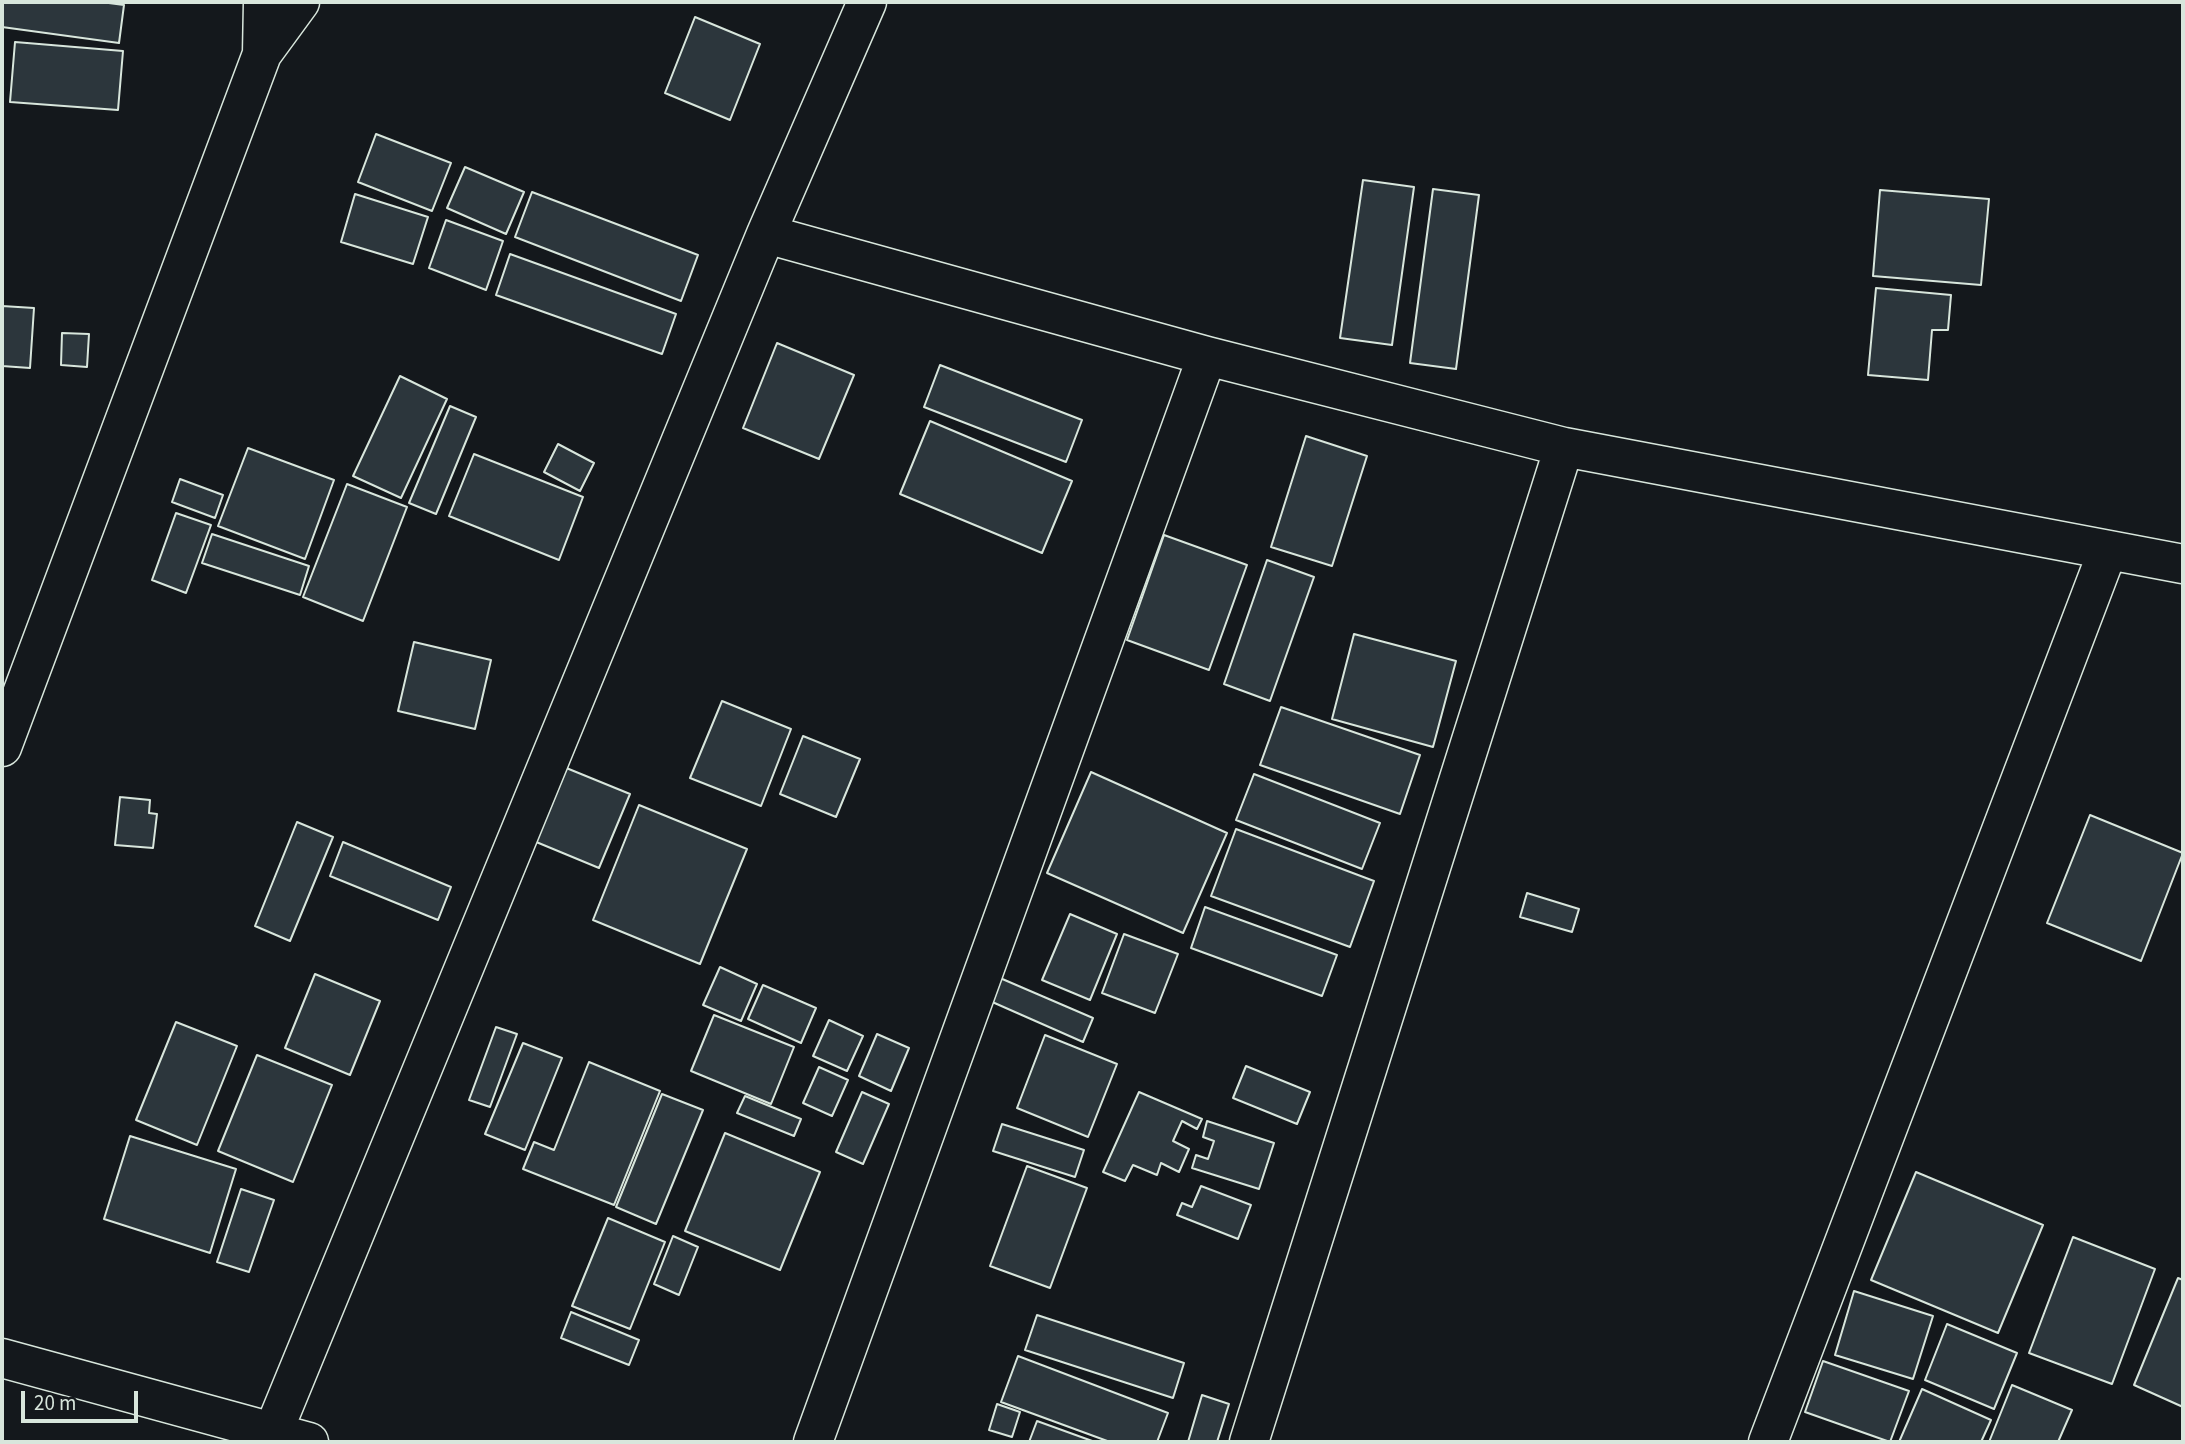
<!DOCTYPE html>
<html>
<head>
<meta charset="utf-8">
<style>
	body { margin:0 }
	#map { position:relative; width:2185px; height:1444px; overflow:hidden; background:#14181c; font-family:"Source Sans 3",sans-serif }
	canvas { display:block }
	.frame { position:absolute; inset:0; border:4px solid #d8e6dc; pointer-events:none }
	.scale { position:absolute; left:21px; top:1391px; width:117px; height:32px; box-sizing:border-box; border:4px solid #d8e6dc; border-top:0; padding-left:9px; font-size:21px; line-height:24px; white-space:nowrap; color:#d8e6dc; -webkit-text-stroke:5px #14181c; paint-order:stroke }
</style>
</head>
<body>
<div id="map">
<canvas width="2185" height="1444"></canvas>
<div class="frame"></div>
<div class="scale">20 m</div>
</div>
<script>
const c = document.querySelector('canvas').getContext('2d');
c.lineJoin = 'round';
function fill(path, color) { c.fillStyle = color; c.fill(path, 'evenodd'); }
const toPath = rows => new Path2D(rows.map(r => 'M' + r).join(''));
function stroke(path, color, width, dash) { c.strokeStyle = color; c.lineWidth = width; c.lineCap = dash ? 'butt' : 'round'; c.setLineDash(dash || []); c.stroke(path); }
const building = toPath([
	[2,2,101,2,124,5,119,43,2,27,2,2],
	[695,17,760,44,730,120,665,93,695,17],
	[15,42,123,51,118,110,10,102,15,42],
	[376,134,451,163,432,211,358,182,376,134],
	[465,167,524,192,506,234,447,208,465,167],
	[1363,180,1414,187,1392,345,1340,338,1363,180],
	[1433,189,1479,195,1456,369,1410,363,1433,189],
	[1880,190,1989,199,1981,285,1873,276,1880,190],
	[532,192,698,255,681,301,515,237,532,192],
	[355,194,428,217,413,264,341,242,355,194],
	[446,220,503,241,486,290,429,268,446,220],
	[510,254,676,314,662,354,496,295,510,254],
	[1876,288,1951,295,1948,330,1932,330,1928,380,1868,375,1876,288],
	[2,306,34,308,30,368,2,366,2,306],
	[62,333,89,334,87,367,61,365,62,333],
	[777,343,854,375,819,459,743,428,777,343],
	[940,365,1082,420,1066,462,924,407,940,365],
	[400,376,447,399,401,498,353,476,400,376],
	[450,406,476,417,436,514,409,503,450,406],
	[930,421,1072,481,1042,553,900,494,930,421],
	[1306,436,1367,456,1332,566,1271,547,1306,436],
	[558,444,594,463,580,491,544,472,558,444],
	[248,448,334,480,305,559,218,526,248,448],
	[474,454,583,497,559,560,449,516,474,454],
	[180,479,223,495,215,518,172,502,180,479],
	[347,484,407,507,363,621,303,597,347,484],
	[176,513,211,525,186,593,152,580,176,513],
	[212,534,309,566,300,595,202,563,212,534],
	[1164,535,1247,565,1209,670,1127,640,1164,535],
	[1267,560,1314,577,1270,701,1224,684,1267,560],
	[1354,634,1456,661,1433,747,1332,719,1354,634],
	[414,642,491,660,475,729,398,711,414,642],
	[722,701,791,729,761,806,690,778,722,701],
	[1281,707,1420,755,1400,814,1260,765,1281,707],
	[803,736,860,759,836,817,780,794,803,736],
	[559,765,630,794,599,868,529,839,559,765],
	[1091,772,1227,833,1183,933,1047,873,1091,772],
	[1254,774,1380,823,1362,869,1236,820,1254,774],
	[120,797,150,800,149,813,157,814,153,848,115,845,120,797],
	[639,805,747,849,700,964,593,920,639,805],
	[2090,815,2183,853,2141,961,2047,923,2090,815],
	[297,822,333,837,290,941,255,926,297,822],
	[1236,829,1374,881,1350,947,1211,896,1236,829],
	[343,842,451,887,438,920,330,876,343,842],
	[1527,893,1579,909,1572,932,1520,917,1527,893],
	[1205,907,1337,955,1322,996,1191,948,1205,907],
	[1070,914,1117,934,1090,1000,1042,980,1070,914],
	[1124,934,1178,954,1155,1013,1102,993,1124,934],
	[720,967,757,984,741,1021,703,1005,720,967],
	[315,974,380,1001,350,1075,285,1048,315,974],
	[1000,978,1093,1018,1083,1042,990,1001,1000,978],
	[763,985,816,1008,801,1043,748,1019,763,985],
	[714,1015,794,1047,771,1104,691,1071,714,1015],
	[829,1020,863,1036,847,1071,813,1056,829,1020],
	[176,1022,237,1046,197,1145,136,1120,176,1022],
	[496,1027,517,1034,490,1107,469,1100,496,1027],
	[877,1034,909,1048,891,1091,859,1076,877,1034],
	[1045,1035,1117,1064,1088,1137,1017,1108,1045,1035],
	[523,1043,562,1058,525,1150,485,1134,523,1043],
	[257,1055,332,1085,293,1182,218,1151,257,1055],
	[589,1062,660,1091,614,1205,523,1169,534,1142,554,1150,589,1062],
	[1246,1066,1310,1092,1297,1124,1233,1098,1246,1066],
	[819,1067,848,1080,832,1116,803,1103,819,1067],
	[862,1092,889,1104,863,1164,836,1152,862,1092],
	[1139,1092,1202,1119,1197,1129,1182,1121,1173,1141,1189,1149,1179,1172,1161,1163,1157,1175,1133,1165,1125,1181,1103,1172,1139,1092],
	[662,1094,703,1110,656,1224,616,1207,662,1094],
	[745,1096,801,1119,794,1136,737,1113,745,1096],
	[1207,1121,1274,1143,1259,1189,1192,1168,1196,1155,1208,1159,1214,1141,1203,1137,1207,1121],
	[1002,1124,1084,1150,1075,1177,993,1151,1002,1124],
	[725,1133,820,1172,780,1270,685,1231,725,1133],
	[130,1136,236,1169,210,1253,104,1219,130,1136],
	[1027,1166,1087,1188,1050,1288,990,1266,1027,1166],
	[1916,1172,2043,1225,1998,1333,1871,1280,1916,1172],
	[1201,1186,1251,1205,1238,1239,1177,1215,1182,1203,1192,1207,1201,1186],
	[241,1189,274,1200,249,1272,217,1262,241,1189],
	[608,1218,665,1242,630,1329,572,1306,608,1218],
	[673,1236,698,1247,679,1295,654,1284,673,1236],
	[2073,1237,2155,1269,2112,1384,2029,1353,2073,1237],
	[2178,1278,2183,1280,2183,1407,2134,1385,2178,1278],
	[1854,1291,1933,1316,1913,1379,1835,1355,1854,1291],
	[571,1312,639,1340,629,1365,561,1338,571,1312],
	[1037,1315,1184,1363,1173,1398,1025,1350,1037,1315],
	[1947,1324,2017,1353,1994,1409,1925,1380,1947,1324],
	[1018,1356,1168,1413,1157,1442,1110,1442,1001,1402,1018,1356],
	[1823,1361,1909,1391,1890,1442,1805,1412,1823,1361],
	[2012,1385,2072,1410,2058,1442,1989,1442,2012,1385],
	[1922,1389,1991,1420,1981,1442,1899,1442,1922,1389],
	[1202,1395,1229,1404,1217,1442,1188,1442,1202,1395],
	[997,1404,1020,1412,1012,1437,989,1430,997,1404],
	[1037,1421,1095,1442,1029,1442,1037,1421]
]);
const minor = toPath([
	[262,54,300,2],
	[766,234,1207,356,1564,447,2183,564],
	[2,747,262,54,263,2],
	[2,1358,309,1442],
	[273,1432,766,234,867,2],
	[813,1442,1207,356],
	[1249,1442,1564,447],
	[1768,1442,2108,550]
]);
fill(building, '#2c363c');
stroke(building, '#d8e6dc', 2);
stroke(minor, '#d8e6dc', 41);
stroke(minor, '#14181c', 38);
</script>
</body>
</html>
